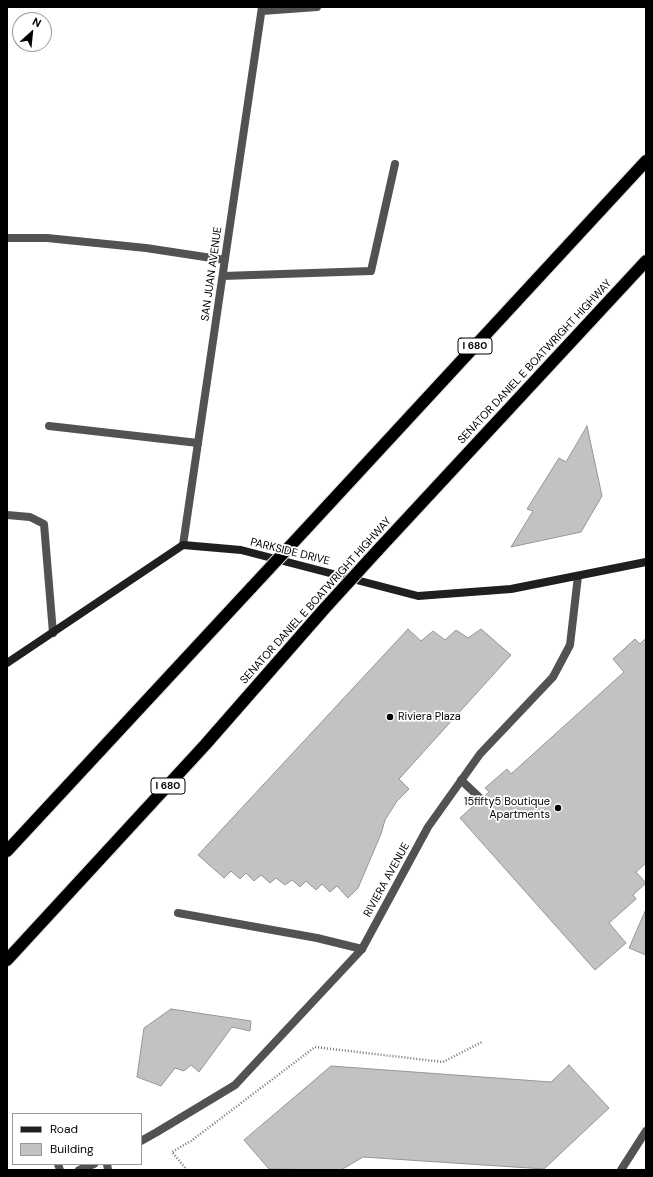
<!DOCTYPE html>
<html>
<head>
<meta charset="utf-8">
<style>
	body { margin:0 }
	#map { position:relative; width:653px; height:1177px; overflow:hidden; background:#fff; font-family:"DM Sans",sans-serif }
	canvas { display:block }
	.frame { position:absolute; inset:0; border:8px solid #000; pointer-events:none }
	.legend { position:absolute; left:12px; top:1113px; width:130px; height:52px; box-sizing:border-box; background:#fff; border:1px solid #999; margin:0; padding:5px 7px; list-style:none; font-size:12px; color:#000 }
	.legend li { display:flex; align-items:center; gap:8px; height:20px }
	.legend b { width:20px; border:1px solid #999 }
	.north { position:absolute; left:12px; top:12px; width:40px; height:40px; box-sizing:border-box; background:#fff; border:1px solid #999; border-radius:50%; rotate:27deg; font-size:11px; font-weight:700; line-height:16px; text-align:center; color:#000 }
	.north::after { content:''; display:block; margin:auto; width:14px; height:18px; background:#000; clip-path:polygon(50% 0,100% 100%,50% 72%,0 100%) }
</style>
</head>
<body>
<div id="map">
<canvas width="653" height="1177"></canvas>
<div class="frame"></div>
<ul class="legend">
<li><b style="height:5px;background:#1f1f1f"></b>Road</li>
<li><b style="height:11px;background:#c2c2c2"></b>Building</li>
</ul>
<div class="north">N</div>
</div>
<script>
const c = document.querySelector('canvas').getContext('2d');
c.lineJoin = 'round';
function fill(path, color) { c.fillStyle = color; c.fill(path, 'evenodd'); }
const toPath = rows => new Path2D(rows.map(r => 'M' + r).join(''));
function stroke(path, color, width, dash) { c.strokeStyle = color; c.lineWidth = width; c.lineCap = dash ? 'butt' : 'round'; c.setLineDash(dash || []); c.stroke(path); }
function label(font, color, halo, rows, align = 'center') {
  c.font = font + ' "DM Sans",sans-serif'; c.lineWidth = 3.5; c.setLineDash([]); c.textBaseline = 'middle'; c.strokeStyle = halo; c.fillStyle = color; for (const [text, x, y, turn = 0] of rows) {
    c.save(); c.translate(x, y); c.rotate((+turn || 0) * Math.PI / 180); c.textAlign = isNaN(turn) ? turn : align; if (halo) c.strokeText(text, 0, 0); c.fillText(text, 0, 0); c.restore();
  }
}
const building = toPath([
	[587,426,602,496,581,532,511,547,533,511,527,509,559,458,566,462,587,426],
	[408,629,421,641,433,631,445,640,456,630,468,638,481,629,511,655,399,779,409,789,397,801,385,820,381,834,358,888,348,898,337,886,330,892,322,884,316,890,306,881,300,887,292,880,285,885,276,878,270,883,261,875,254,881,246,873,240,879,231,871,224,878,198,855,408,629],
	[646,638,646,863,636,872,646,883,633,895,636,899,609,923,626,943,595,970,460,818,489,792,485,788,507,769,511,774,624,672,613,659,635,639,640,644,646,638],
	[646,909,646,955,629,948,646,909],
	[171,1009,251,1021,250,1031,232,1027,199,1072,191,1065,184,1071,175,1068,161,1086,137,1077,144,1028,171,1009],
	[569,1065,609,1108,544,1169,363,1157,341,1170,269,1169,244,1140,331,1066,551,1082,569,1065]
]);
const path = toPath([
	[187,1170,172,1152,191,1141,315,1047,443,1062,482,1042]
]);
const lane = toPath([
	[49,426,198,443],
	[461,780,481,799],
	[178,913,317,938,362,949],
	[58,1164,60,1170],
	[621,1170,646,1131]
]);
const street = toPath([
	[262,11,317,7],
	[7,238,47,238,146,248,225,260],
	[223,276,371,271,395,164],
	[7,515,30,517,44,524,53,633],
	[183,545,262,7],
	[141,1141,157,1132,235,1085,362,949,428,827,480,754,553,677,570,645,578,576],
	[107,1164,108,1170],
	[79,1170,94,1164]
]);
const secondary = toPath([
	[7,663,183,545,241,550,418,596,511,589,646,562]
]);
const highway = toPath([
	[304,531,646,161],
	[377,551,646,261],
	[7,851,252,587],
	[7,960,205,745,325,608]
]);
const highwayBridge = toPath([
	[252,587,304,531],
	[325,608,377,551]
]);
const markers = [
	[390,717,4,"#000"],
	[558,808,4,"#000"]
];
const shields = [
	[475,346,34],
	[168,786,34]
];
const shieldNames = [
	["I 680",475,346],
	["I 680",168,786]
];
const streetNames = [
	["SAN JUAN AVENUE",212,274,-82],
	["SENATOR DANIEL E BOATWRIGHT HIGHWAY",535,362,-47],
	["PARKSIDE DRIVE",290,552,14],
	["SENATOR DANIEL E BOATWRIGHT HIGHWAY",316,601,-48],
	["RIVIERA AVENUE",387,880,-61]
];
const poiNames = [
	["Riviera Plaza",398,717],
	["15fifty5 Boutique",550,802,"right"],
	["Apartments",550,815,"right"]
];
fill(building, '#c2c2c2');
stroke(building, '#969696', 1);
stroke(highway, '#dbdbdb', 14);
stroke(path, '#747474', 2.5, [1, 2]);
stroke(lane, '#525252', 8);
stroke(street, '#525252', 8);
stroke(secondary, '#1f1f1f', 8);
stroke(highway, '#000', 12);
stroke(highwayBridge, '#dbdbdb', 14, []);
stroke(highwayBridge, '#000', 12);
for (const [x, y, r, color] of markers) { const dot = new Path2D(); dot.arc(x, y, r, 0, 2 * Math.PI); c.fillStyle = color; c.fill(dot); stroke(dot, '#fff', 1.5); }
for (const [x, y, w] of shields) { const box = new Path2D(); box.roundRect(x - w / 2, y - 8, w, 16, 3); c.fillStyle = '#fff'; c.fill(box); stroke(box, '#000', 1); }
label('bold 10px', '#000', null, shieldNames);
label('11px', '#000', '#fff', streetNames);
label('11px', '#000', '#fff', poiNames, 'left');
</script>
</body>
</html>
